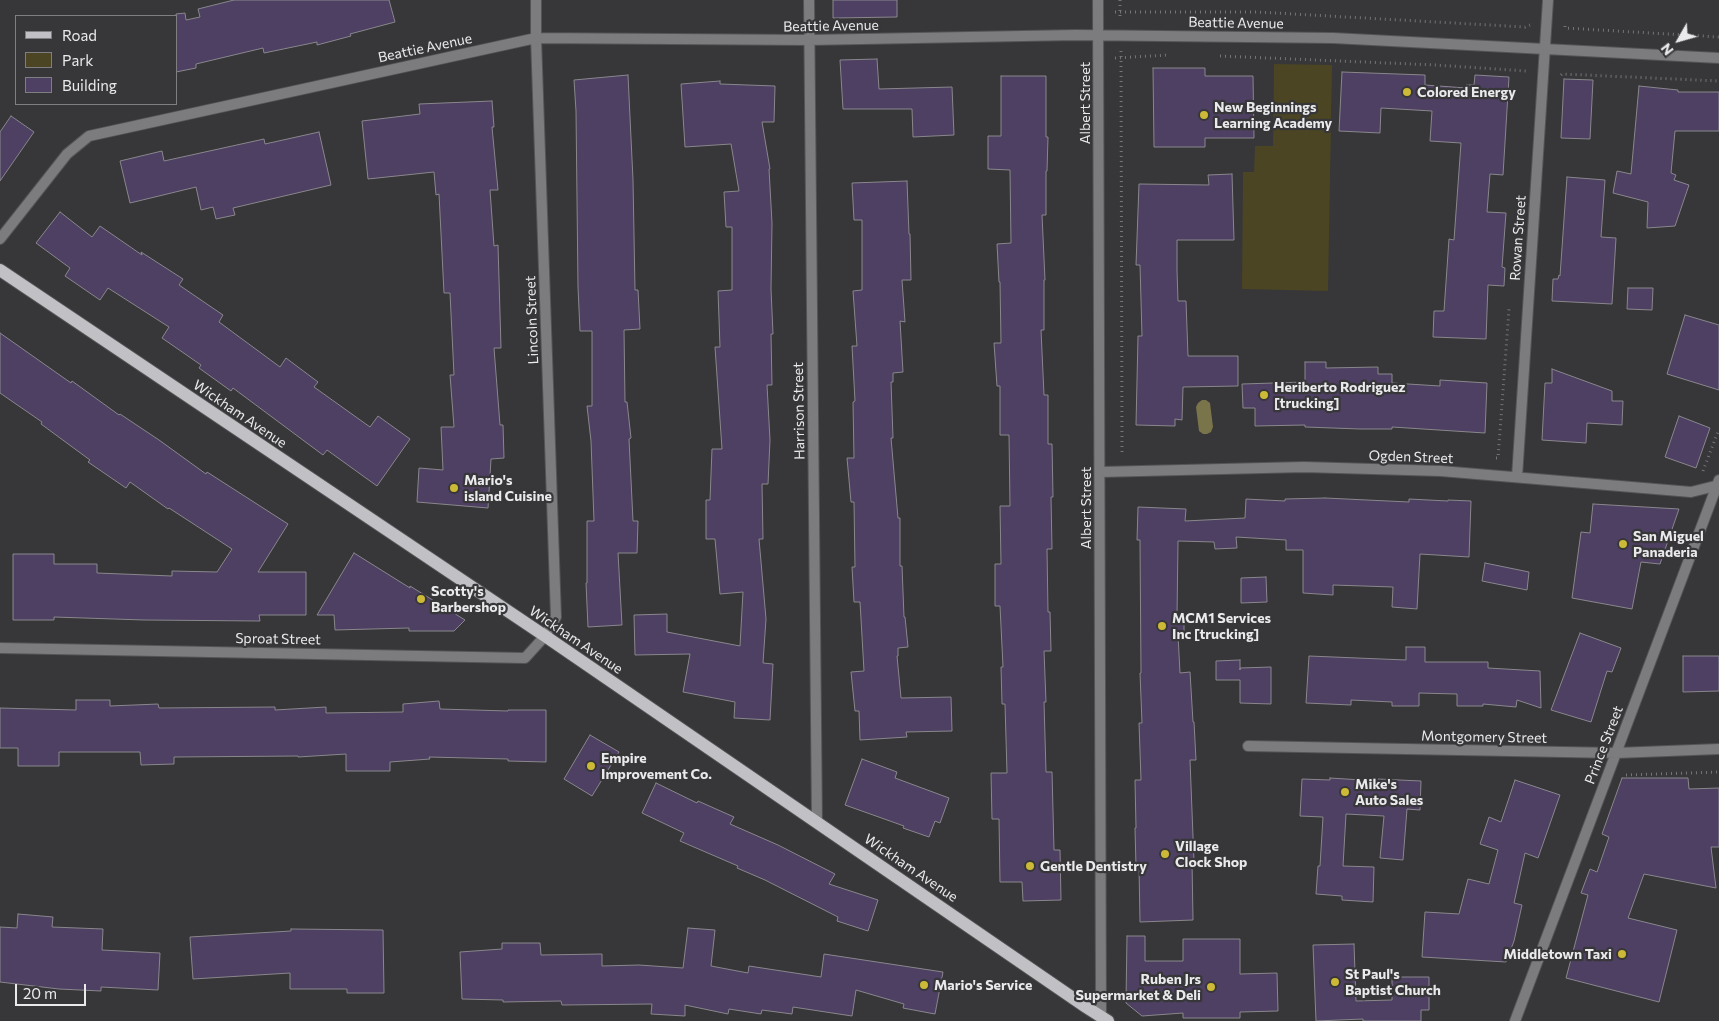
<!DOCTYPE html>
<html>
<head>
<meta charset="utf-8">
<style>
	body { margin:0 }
	#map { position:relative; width:1719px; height:1021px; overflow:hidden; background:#373639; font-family:Commissioner,sans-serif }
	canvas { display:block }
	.legend { position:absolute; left:15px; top:15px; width:162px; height:90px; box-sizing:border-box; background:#373639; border:1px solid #7f7e80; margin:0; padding:6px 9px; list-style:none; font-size:15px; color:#eae9eb }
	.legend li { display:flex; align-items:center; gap:10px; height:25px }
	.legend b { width:25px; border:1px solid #7f7e80 }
	.north { position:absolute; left:1654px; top:15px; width:50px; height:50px; -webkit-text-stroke:4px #373639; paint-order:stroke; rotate:232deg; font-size:14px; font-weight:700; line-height:20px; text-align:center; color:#eae9eb }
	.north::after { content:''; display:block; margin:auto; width:18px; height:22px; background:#eae9eb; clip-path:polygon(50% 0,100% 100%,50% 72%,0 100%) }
	.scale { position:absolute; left:15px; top:984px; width:71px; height:22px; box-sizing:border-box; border:2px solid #eae9eb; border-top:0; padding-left:6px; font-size:15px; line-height:18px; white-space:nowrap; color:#eae9eb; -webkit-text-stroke:4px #373639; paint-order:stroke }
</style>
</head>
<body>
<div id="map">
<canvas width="1719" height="1021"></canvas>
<ul class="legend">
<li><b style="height:6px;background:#c1c0c4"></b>Road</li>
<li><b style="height:14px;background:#4b4523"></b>Park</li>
<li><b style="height:14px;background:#4e4062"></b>Building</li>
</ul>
<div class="north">N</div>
<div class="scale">20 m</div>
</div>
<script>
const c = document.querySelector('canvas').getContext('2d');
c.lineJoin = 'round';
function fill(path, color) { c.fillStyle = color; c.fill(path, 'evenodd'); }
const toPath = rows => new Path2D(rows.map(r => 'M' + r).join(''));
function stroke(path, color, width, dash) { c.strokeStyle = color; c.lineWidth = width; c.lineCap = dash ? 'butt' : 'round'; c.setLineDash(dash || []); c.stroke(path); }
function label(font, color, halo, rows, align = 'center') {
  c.font = font + ' Commissioner,sans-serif'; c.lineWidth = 4.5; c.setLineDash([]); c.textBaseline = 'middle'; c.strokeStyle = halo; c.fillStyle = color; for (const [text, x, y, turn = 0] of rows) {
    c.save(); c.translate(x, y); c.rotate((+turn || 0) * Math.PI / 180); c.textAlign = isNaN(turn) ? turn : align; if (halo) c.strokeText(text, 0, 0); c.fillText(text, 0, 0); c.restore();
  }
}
const green = toPath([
	[1274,64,1332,65,1328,291,1242,289,1243,172,1254,172,1255,146,1273,146]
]);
const water = toPath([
	[1202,400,1206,400,1210,403,1213,427,1211,432,1207,434,1203,434,1199,431,1196,407,1198,403]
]);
const building = toPath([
	[234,0,389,0,395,22,350,34,351,36,317,45,317,42,264,53,263,48,196,64,196,68,176,72,176,14,185,13,186,20,200,17,198,9,234,0],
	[833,0,897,0,897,17,833,18,833,0],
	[877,59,879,89,952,87,954,135,913,137,912,109,843,109,840,60,877,59],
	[1153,68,1205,68,1205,76,1253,76,1254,138,1205,138,1205,147,1154,147,1153,68],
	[1342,72,1425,75,1425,85,1466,88,1466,85,1474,85,1475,75,1509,77,1503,175,1490,174,1487,212,1506,213,1502,267,1505,268,1504,286,1488,285,1486,339,1433,337,1434,311,1444,311,1449,239,1454,240,1461,143,1430,141,1432,111,1381,108,1380,133,1339,131,1342,72],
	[628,75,633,180,635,290,638,290,640,329,624,330,625,402,627,402,631,438,629,439,633,521,638,521,637,553,618,553,622,625,588,627,586,583,587,583,587,521,594,521,591,441,587,406,592,406,592,331,580,331,578,287,576,111,574,80,628,75],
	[1001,76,1046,76,1046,137,1048,137,1047,171,1046,171,1046,215,1042,215,1045,280,1044,280,1044,330,1041,330,1044,395,1048,395,1048,444,1052,444,1053,497,1051,497,1052,549,1047,549,1048,612,1050,612,1051,651,1044,651,1046,702,1044,702,1046,772,1052,772,1054,850,1060,850,1061,900,1023,901,1022,882,1000,882,999,819,992,819,991,773,1007,773,1005,704,1002,704,1001,667,1003,667,1000,606,995,606,995,564,1001,564,1000,506,1010,506,1009,435,1000,435,1000,386,997,386,994,343,1001,343,1000,282,999,282,997,244,1011,243,1010,170,988,169,988,136,1001,136,1001,76],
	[1564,79,1593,80,1590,139,1561,138,1564,79],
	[720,81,720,84,775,86,774,122,762,122,770,169,769,169,772,223,771,289,773,334,771,334,772,385,767,385,770,440,768,484,762,484,763,539,759,539,766,619,763,663,773,664,770,720,734,718,735,702,683,692,690,654,635,655,634,615,667,614,667,632,740,646,743,592,720,594,715,539,706,539,706,500,710,500,712,449,722,449,715,347,720,347,718,291,732,290,732,227,726,227,724,192,739,191,731,144,685,147,681,84,720,81],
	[1639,86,1678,90,1678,92,1719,92,1719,131,1675,131,1671,173,1676,175,1674,180,1689,185,1675,226,1647,228,1648,202,1613,193,1617,171,1631,174,1639,86],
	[492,101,494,127,492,127,498,190,490,190,494,246,498,245,501,348,494,348,500,425,503,425,504,458,491,459,488,508,417,502,419,468,443,470,441,427,454,427,450,375,454,375,450,293,444,293,439,194,436,195,434,172,368,179,362,121,420,114,419,104,492,101],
	[11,116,34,132,0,181,0,132,11,116],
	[319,132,331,185,233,208,235,215,216,219,213,207,201,210,196,187,130,203,120,161,162,151,164,161,264,139,265,144,319,132],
	[1232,174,1234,240,1177,240,1177,270,1178,301,1186,301,1188,356,1238,356,1238,386,1183,387,1182,420,1175,419,1175,426,1136,425,1138,336,1142,336,1140,265,1136,265,1139,184,1209,185,1208,175,1232,174],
	[1567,177,1605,180,1601,237,1616,238,1612,304,1552,301,1553,279,1558,279,1559,275,1560,276,1567,177],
	[907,181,909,234,910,234,911,280,902,280,905,322,900,321,903,372,893,373,893,382,891,382,893,438,891,438,898,518,900,518,900,566,902,566,904,617,905,617,908,647,898,648,898,656,897,656,901,698,951,697,952,731,906,732,907,737,860,740,859,711,855,711,851,672,864,671,860,602,854,602,852,567,855,567,854,502,851,502,847,458,854,458,853,402,855,401,852,346,857,346,853,291,862,290,862,220,854,220,852,183,907,181],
	[60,212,92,237,100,226,142,255,141,252,183,279,179,285,223,315,219,322,280,367,286,358,318,382,314,387,370,427,378,416,410,439,377,486,327,450,323,455,233,388,231,391,199,368,201,365,162,338,169,327,108,288,100,300,65,276,70,268,36,243,60,212],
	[1628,288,1653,288,1652,310,1627,309,1628,288],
	[1685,315,1719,325,1719,390,1667,374,1685,315],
	[0,333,71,383,72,381,119,415,120,414,159,440,206,474,207,472,288,524,258,572,306,572,306,615,259,615,260,621,144,620,54,617,54,620,13,620,13,554,54,554,54,564,97,564,97,573,172,576,172,571,217,572,232,549,169,508,168,509,130,482,126,488,88,462,90,460,41,424,42,422,0,393,0,333],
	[1305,362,1326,362,1326,368,1378,367,1378,374,1392,374,1392,383,1440,386,1440,380,1487,383,1485,433,1392,427,1392,429,1360,429,1305,427,1305,425,1255,426,1255,408,1243,408,1242,384,1305,382,1305,362],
	[1552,369,1612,391,1612,401,1623,401,1622,425,1587,423,1586,443,1542,440,1545,383,1552,383,1552,369],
	[1679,416,1710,428,1696,468,1665,457,1679,416],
	[1325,498,1409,502,1409,499,1448,501,1448,500,1471,501,1469,557,1420,554,1417,609,1392,607,1393,587,1333,585,1333,595,1303,593,1303,550,1286,550,1286,540,1236,537,1237,548,1215,549,1214,542,1178,541,1177,617,1184,617,1184,635,1178,635,1180,673,1190,672,1193,722,1194,722,1196,760,1190,760,1194,862,1192,862,1193,920,1140,922,1139,867,1136,867,1135,828,1136,828,1135,780,1141,780,1139,723,1142,723,1140,673,1141,673,1140,540,1137,540,1138,507,1186,509,1185,521,1245,518,1246,499,1285,501,1285,499,1325,498],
	[1593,504,1679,509,1660,564,1641,562,1632,609,1572,598,1581,532,1590,533,1593,504],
	[354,553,410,588,410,586,465,620,454,631,409,631,409,628,335,630,334,615,317,615,354,553],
	[1485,563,1529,572,1527,590,1482,581,1485,563],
	[1266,577,1267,602,1241,603,1241,578,1266,577],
	[1580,633,1621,648,1612,672,1607,671,1591,722,1551,710,1580,633],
	[1406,647,1425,647,1425,662,1488,662,1488,668,1540,671,1541,708,1517,700,1516,707,1483,704,1483,706,1457,706,1457,694,1419,693,1419,706,1392,706,1392,702,1351,700,1351,705,1306,703,1309,656,1406,660,1406,647],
	[1683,656,1719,656,1719,691,1683,692,1683,656],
	[1240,660,1240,670,1240,668,1271,667,1271,704,1240,703,1240,680,1216,680,1216,661,1240,660],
	[76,700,110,700,110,706,158,704,159,708,275,707,275,710,326,707,326,713,403,712,403,704,439,701,440,709,508,711,508,710,546,710,546,762,508,761,508,759,429,757,430,759,390,762,390,771,346,771,346,754,298,757,298,756,174,757,174,764,141,765,140,752,59,752,59,766,18,766,18,748,0,748,0,708,76,710,76,700],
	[590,735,619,752,592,796,564,779,590,735],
	[862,759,897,772,895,778,949,798,940,823,935,821,929,837,903,828,904,826,845,805,862,759],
	[1330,778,1378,781,1378,779,1421,781,1420,810,1407,809,1403,860,1380,858,1384,816,1346,814,1343,866,1374,867,1373,902,1342,900,1342,896,1316,894,1318,866,1320,866,1323,817,1300,816,1302,779,1330,780,1330,778],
	[1622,778,1688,778,1689,789,1719,788,1719,847,1711,847,1716,888,1644,874,1628,918,1677,930,1659,1002,1566,978,1588,895,1581,893,1590,869,1597,872,1609,837,1602,834,1622,778],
	[1515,780,1560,795,1538,858,1525,853,1514,903,1522,905,1514,941,1506,962,1422,957,1425,912,1459,914,1468,879,1489,884,1498,850,1480,844,1489,817,1501,822,1515,780],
	[656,783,697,803,698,801,734,817,730,824,778,845,835,874,829,884,878,900,868,931,837,921,838,917,765,880,737,868,738,866,680,841,684,833,642,813,656,783],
	[18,914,53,917,52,927,103,929,102,950,160,953,158,990,101,987,101,991,59,989,0,982,0,927,17,928,18,914],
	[688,928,715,930,711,966,748,973,749,966,821,977,824,954,943,972,935,1014,903,1008,904,1004,856,990,852,1016,793,1007,792,1014,762,1010,761,1014,729,1009,728,1014,685,1005,685,1016,651,1014,652,1004,562,1005,561,1001,503,1002,503,1000,462,999,460,952,502,949,502,943,540,943,541,955,602,954,602,966,639,965,683,968,688,928],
	[291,929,383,930,384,993,347,993,347,989,290,989,290,973,193,979,190,937,291,931,291,929],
	[1127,936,1145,936,1145,961,1183,961,1183,939,1240,939,1240,974,1277,973,1278,1011,1240,1012,1240,1018,1183,1018,1183,1013,1142,1016,1126,1003,1127,936],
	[1354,944,1356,1001,1392,1000,1392,977,1429,977,1429,1010,1421,1010,1421,1021,1363,1021,1363,1019,1316,1021,1313,945,1354,944]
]);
const path = toPath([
	[1120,0,1120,19],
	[1115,12,1257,12,1525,27,1530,25],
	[1565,26,1565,28,1719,37],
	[1121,51,1122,454],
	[1220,56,1435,65,1526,71,1525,73],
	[1115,58,1168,55],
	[1561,75,1562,74,1719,81],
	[1496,458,1498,458,1509,309],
	[1703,471,1719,429],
	[1626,775,1719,772]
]);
const street = toPath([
	[809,0,817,822],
	[1098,0,1101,1016],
	[0,239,67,154,89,136,536,38,809,40,1076,35,1333,38,1719,58],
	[1100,472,1304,467,1441,471,1691,492,1719,485],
	[1517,477,1548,0],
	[0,648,525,658,545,636,556,617,536,38,536,0],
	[1248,746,1616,753,1719,749],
	[1515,1021,1719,480]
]);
const primary = toPath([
	[0,270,545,636,1086,1007,1108,1021]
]);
const markers = [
	[1407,92,5,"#cdb938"],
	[1204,115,5,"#cdb938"],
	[1264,395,5,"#cdb938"],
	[454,488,5,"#cdb938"],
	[1623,544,5,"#cdb938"],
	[421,599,5,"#cdb938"],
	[1162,626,5,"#cdb938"],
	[591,766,5,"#cdb938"],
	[1345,792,5,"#cdb938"],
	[1165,854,5,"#cdb938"],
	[1030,866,5,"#cdb938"],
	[1622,954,5,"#cdb938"],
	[1335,982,5,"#cdb938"],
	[924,985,5,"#cdb938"],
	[1211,987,5,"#cdb938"]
];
const streetNames = [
	["Beattie Avenue",1236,23,1],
	["Beattie Avenue",831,26,-1],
	["Beattie Avenue",425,48,-12],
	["Albert Street",1085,103,-90],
	["Rowan Street",1518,238,-86],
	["Lincoln Street",532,320,-92],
	["Harrison Street",799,411,-91],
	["Wickham Avenue",240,414,34],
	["Ogden Street",1411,457,2],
	["Albert Street",1086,508,-90],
	["Sproat Street",278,639,1],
	["Wickham Avenue",576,640,34],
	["Montgomery Street",1484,737,1],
	["Prince Street",1604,745,-69],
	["Wickham Avenue",911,868,34]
];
const poiNames = [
	["Colored Energy",1417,92],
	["New Beginnings",1214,107],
	["Learning Academy",1214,123],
	["Heriberto Rodriguez",1274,387],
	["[trucking]",1274,403],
	["Mario's",464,480],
	["island Cuisine",464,496],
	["San Miguel",1633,536],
	["Panaderia",1633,552],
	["Scotty's",431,591],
	["Barbershop",431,607],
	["MCM1 Services",1172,618],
	["Inc [trucking]",1172,634],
	["Empire",601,758],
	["Improvement Co.",601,774],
	["Mike's",1355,784],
	["Auto Sales",1355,800],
	["Village",1175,846],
	["Clock Shop",1175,862],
	["Gentle Dentistry",1040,866],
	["Middletown Taxi",1612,954,"right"],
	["St Paul's",1345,974],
	["Baptist Church",1345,990],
	["Ruben Jrs",1201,979,"right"],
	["Supermarket & Deli",1201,995,"right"],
	["Mario's Service",934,985]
];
fill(green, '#4b4523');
fill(water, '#7a744a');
fill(building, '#4e4062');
stroke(building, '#89878c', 1);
stroke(street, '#545355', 12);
stroke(primary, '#545355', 14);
stroke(path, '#757477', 3, [1, 4]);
stroke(street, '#7c7c7e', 10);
stroke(primary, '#c1c0c4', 12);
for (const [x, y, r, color] of markers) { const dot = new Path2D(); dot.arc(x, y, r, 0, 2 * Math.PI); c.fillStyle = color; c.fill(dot); stroke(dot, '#373639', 2); }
label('14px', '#eae9eb', '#373639', streetNames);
label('bold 14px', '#eae9eb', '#373639', poiNames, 'left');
</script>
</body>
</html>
